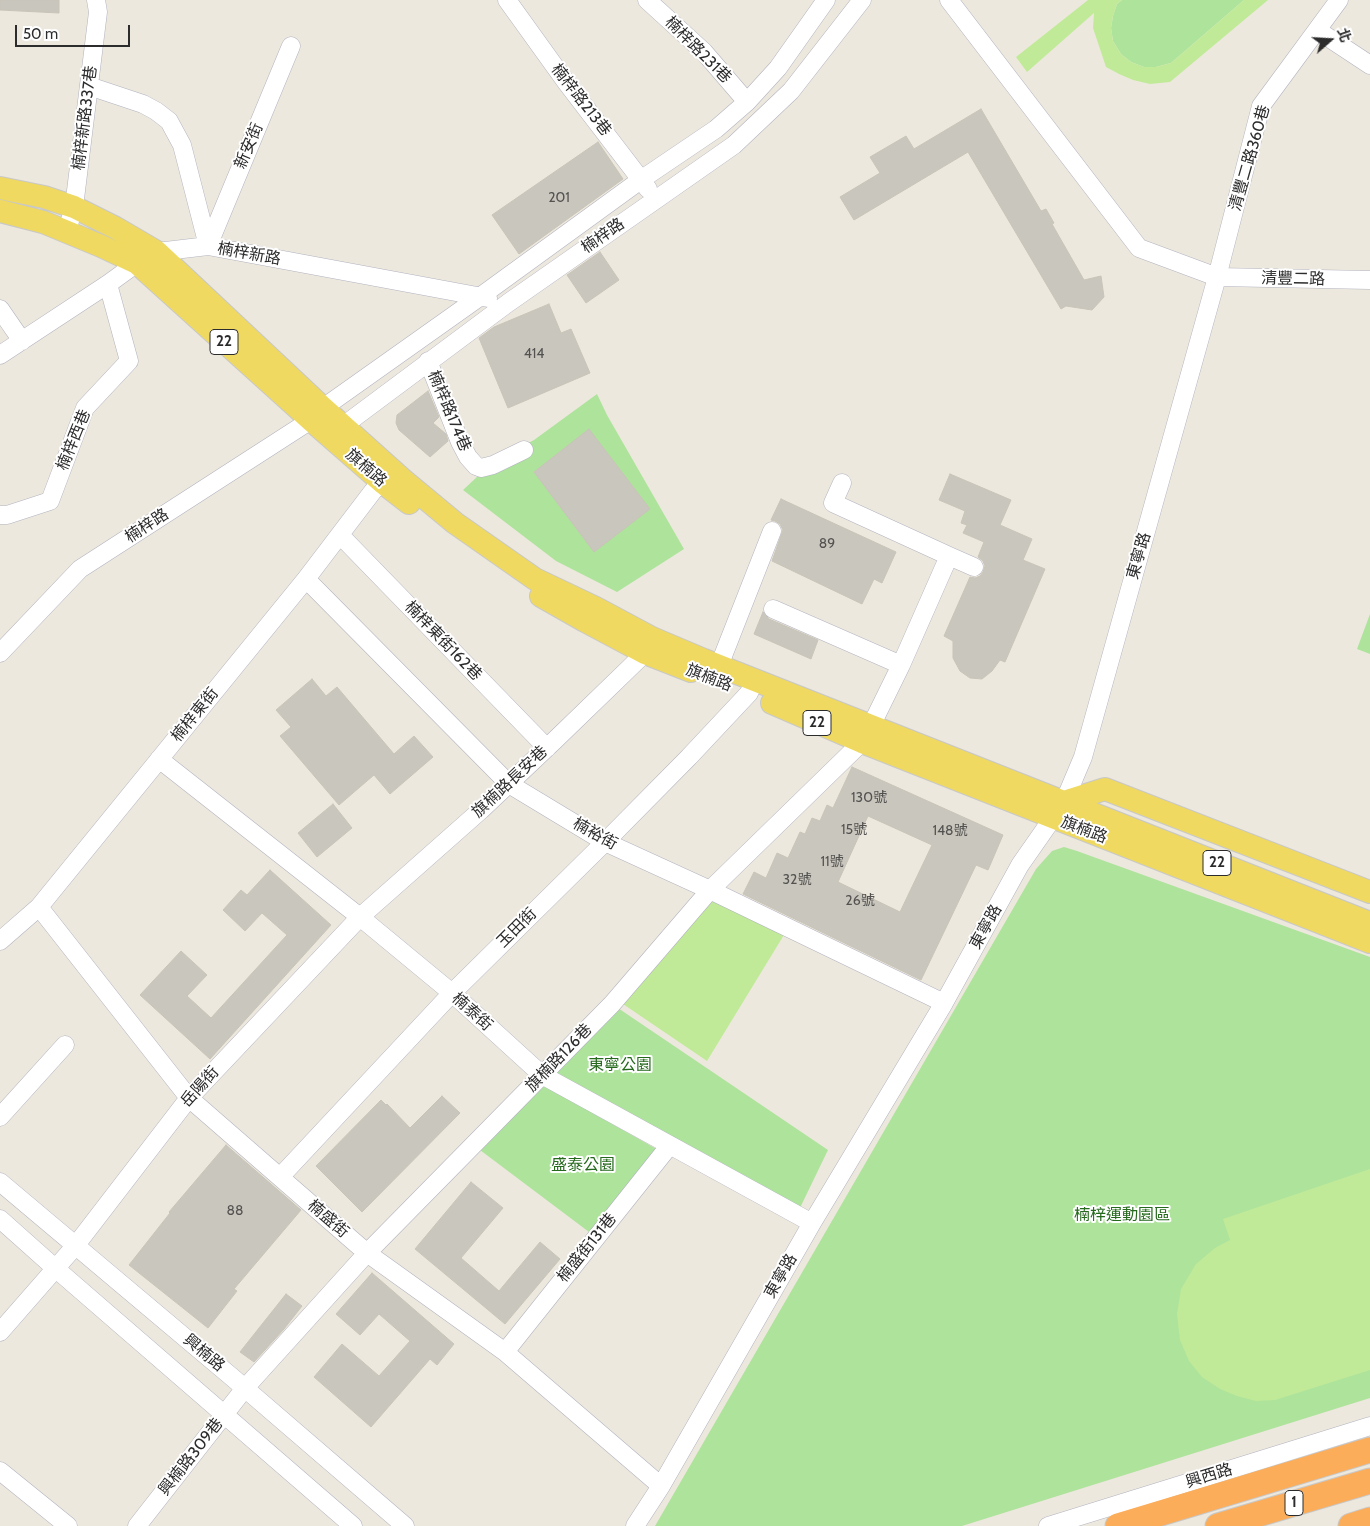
<!DOCTYPE html>
<html>
<head>
<meta charset="utf-8">
<style>
	body { margin:0 }
	#map { position:relative; width:1370px; height:1526px; overflow:hidden; background:#ede8de; font-family:Cabin,"Noto Sans TC",sans-serif }
	canvas { display:block }
	.north { position:absolute; left:1305px; top:15px; width:50px; height:50px; -webkit-text-stroke:4px #fff; paint-order:stroke; rotate:71deg; font-size:14px; font-weight:700; line-height:20px; text-align:center; color:#2c2c2c }
	.north::after { content:''; display:block; margin:auto; width:18px; height:22px; background:#2c2c2c; clip-path:polygon(50% 0,100% 100%,50% 72%,0 100%) }
	.scale { position:absolute; left:15px; top:25px; width:115px; height:22px; box-sizing:border-box; border:2px solid #2c2c2c; border-top:0; padding-left:6px; font-size:15px; line-height:18px; white-space:nowrap; color:#2c2c2c; -webkit-text-stroke:4px #fff; paint-order:stroke }
</style>
</head>
<body>
<div id="map">
<canvas width="1370" height="1526"></canvas>
<div class="north">北</div>
<div class="scale">50 m</div>
</div>
<script>
const c = document.querySelector('canvas').getContext('2d');
c.lineJoin = 'round';
function fill(path, color) { c.fillStyle = color; c.fill(path, 'evenodd'); }
const toPath = rows => new Path2D(rows.map(r => 'M' + r).join(''));
function stroke(path, color, width, dash) { c.strokeStyle = color; c.lineWidth = width; c.lineCap = dash ? 'butt' : 'round'; c.setLineDash(dash || []); c.stroke(path); }
function label(font, color, halo, rows, align = 'center') {
  c.font = font + ' Cabin,"Noto Sans TC",sans-serif'; c.lineWidth = 4; c.setLineDash([]); c.textBaseline = 'middle'; c.strokeStyle = halo; c.fillStyle = color; for (const [text, x, y, turn = 0] of rows) {
    c.save(); c.translate(x, y); c.rotate((+turn || 0) * Math.PI / 180); c.textAlign = isNaN(turn) ? turn : align; if (halo) c.strokeText(text, 0, 0); c.fillText(text, 0, 0); c.restore();
  }
}
const green = toPath([
	[1122,0,1244,0,1171,63,1156,67,1144,67,1131,62,1121,54,1113,41,1111,28,1113,16,1117,4],
	[597,394,607,415,684,549,617,592,556,561,463,490,494,461,534,440],
	[1370,614,1370,654,1357,649],
	[1064,847,1077,851,1370,957,1370,1398,962,1526,655,1526,1036,869,1052,851],
	[612,1004,828,1150,798,1212,542,1075],
	[540,1083,660,1151,593,1235,476,1147]
]);
const pitch = toPath([
	[1088,0,1122,0,1117,4,1113,16,1111,28,1113,41,1121,54,1131,62,1144,67,1156,67,1171,63,1244,0,1268,0,1170,82,1150,84,1133,80,1119,74,1106,67,1093,28,1094,13,1027,72,1016,57],
	[712,896,787,930,707,1061,620,1002],
	[1370,1169,1370,1370,1275,1400,1256,1401,1237,1396,1220,1389,1202,1377,1189,1361,1180,1340,1177,1314,1181,1289,1196,1264,1215,1248,1230,1240,1223,1219]
]);
const building = toPath([
	[0,0,59,0,59,13,0,10,0,0],
	[981,109,1041,211,1046,209,1054,223,1052,224,1084,280,1101,276,1104,297,1092,310,1066,306,1061,309,968,152,854,220,840,197,880,173,870,157,906,136,914,149,981,109],
	[598,142,623,179,519,254,492,215,598,142],
	[600,252,619,280,586,303,567,275,600,252],
	[549,304,561,333,571,329,590,373,508,408,479,338,494,327,549,304],
	[428,391,439,417,433,423,446,434,448,441,430,457,399,430,396,423,397,415,428,391],
	[589,429,650,509,594,552,534,472,589,429],
	[950,474,1011,500,1000,525,1032,539,1023,560,1045,569,1005,662,1000,660,992,671,982,679,970,678,960,671,953,658,953,641,944,636,970,577,975,578,980,576,983,572,985,566,983,561,978,557,984,542,963,533,967,525,961,523,965,511,939,500,950,474],
	[781,499,896,552,882,583,874,579,862,604,772,561,783,530,780,524,775,521,771,520,781,499],
	[763,612,769,619,818,640,811,659,754,634,763,612],
	[312,679,326,696,337,687,394,754,414,736,433,757,390,794,374,775,339,805,280,736,291,727,276,710,312,679],
	[852,767,1003,835,988,870,976,865,921,980,743,894,754,872,766,878,777,853,788,858,800,832,805,834,812,818,820,821,827,805,833,808,852,767],
	[868,816,932,845,900,912,838,882,868,816],
	[333,804,352,828,317,857,298,833,333,804],
	[270,870,331,925,210,1059,140,995,181,951,207,975,187,996,211,1018,287,935,262,913,245,931,223,910,241,890,247,895,270,870],
	[442,1096,460,1113,362,1212,316,1166,381,1100,386,1105,387,1104,410,1128,442,1096],
	[226,1145,301,1210,234,1289,237,1291,208,1328,129,1265,170,1213,169,1212,226,1145],
	[471,1182,503,1208,461,1258,499,1291,540,1242,560,1259,505,1324,415,1249,471,1182],
	[372,1273,454,1344,437,1365,430,1359,371,1427,314,1377,342,1344,379,1376,410,1341,379,1314,360,1335,336,1314,372,1273],
	[286,1294,302,1306,284,1329,254,1362,240,1352,286,1294]
]);
const minor = toPath([
	[507,0,566,82,648,189],
	[647,0,704,52,747,102],
	[949,0,1139,248,1217,277,1370,280],
	[1317,30,1370,65],
	[89,86,143,104,156,111,169,121,182,145,208,246],
	[67,231,74,207,98,12,96,0],
	[208,246,291,46],
	[0,309,22,341],
	[0,355,108,284,137,263,157,252,208,246,488,298],
	[428,361,460,442,468,457,476,466,481,468,493,465,524,450],
	[331,424,343,426,508,303,734,145,791,91,862,0],
	[0,515,7,515,50,501,85,408,129,361,108,284],
	[340,535,547,748],
	[949,556,974,567],
	[306,579,509,784,605,842,710,890,944,1003],
	[773,609,901,665],
	[0,653,80,569,311,420,323,408,481,296,642,179,716,129,747,102,778,68,826,0],
	[719,666,772,531],
	[159,759,360,917,452,993,542,1075,812,1223],
	[39,907,189,1098,367,1253,505,1352,661,1486],
	[0,941,39,907,306,579,373,491,382,482],
	[0,1117,65,1045],
	[280,1177,452,993,605,842,689,757,749,693,755,680],
	[0,1182,233,1378,405,1526],
	[0,1219,55,1268,353,1526],
	[0,1332,76,1245,189,1098,360,917,481,810,554,741,645,653,650,643],
	[505,1352,670,1145],
	[0,1471,68,1526],
	[137,1526,245,1388,367,1253,612,1004,710,890,862,742,871,726,901,665,949,556,833,503,842,483],
	[635,1526,661,1486,812,1223,944,1003,1020,865,1064,802,1083,757,1217,277,1261,106,1339,0],
	[1048,1526,1370,1426]
]);
const major = toPath([
	[0,188,44,197,74,207,116,228,157,252,323,408,402,479,455,523,535,579,596,608,652,638,704,660,1370,923],
	[0,211,43,222,101,246,137,263,311,420,382,482,409,503],
	[541,596,585,621,645,653,691,671],
	[772,703,862,742,1370,942],
	[1064,802,1105,789,1370,892]
]);
const highway = toPath([
	[1118,1526,1370,1450],
	[1218,1526,1370,1481],
	[1351,1526,1370,1520]
]);
const numberNames = [
	["201",559,198],
	["414",534,354],
	["89",827,544],
	["130號",869,798],
	["15號",854,830],
	["148號",950,831],
	["11號",832,862],
	["32號",797,880],
	["26號",860,901],
	["88",235,1211]
];
const shields = [
	[224,342,28],
	[817,723,28],
	[1217,863,28],
	[1294,1503,18]
];
const shieldNames = [
	["22",224,342],
	["22",817,723],
	["22",1217,863],
	["1",1294,1503]
];
const streetNames = [
	["楠梓路231巷",698,50,45],
	["楠梓路213巷",581,100,52],
	["楠梓新路337巷",85,118,-83],
	["新安街",249,146,-67],
	["清豐二路360巷",1250,158,-74],
	["楠梓路",603,236,-35],
	["楠梓新路",249,254,10],
	["清豐二路",1293,279,1],
	["楠梓路174巷",449,411,67],
	["楠梓西巷",74,440,-68],
	["旗楠路",366,468,41],
	["楠梓路",147,526,-33],
	["東寧路",1139,556,-74],
	["楠梓東街162巷",443,641,46],
	["旗楠路",709,678,21],
	["楠梓東街",195,715,-51],
	["旗楠路長安巷",510,782,-43],
	["旗楠路",1084,830,21],
	["楠裕街",595,834,29],
	["東寧路",986,927,-61],
	["玉田街",517,928,-45],
	["楠泰街",472,1012,42],
	["旗楠路126巷",559,1058,-46],
	["岳陽街",200,1087,-48],
	["楠盛街",328,1219,41],
	["楠盛街131巷",587,1248,-51],
	["東寧路",781,1276,-60],
	["興楠路",204,1353,40],
	["興楠路309巷",191,1457,-52],
	["興西路",1209,1476,-17]
];
const parkNames = [
	["東寧公園",620,1065],
	["盛泰公園",583,1165],
	["楠梓運動園區",1122,1215]
];
fill(green, '#aee39c');
fill(pitch, '#c0ea98');
fill(building, '#c9c6bd');
stroke(building, '#c9c4b8', 1);
stroke(minor, '#b2b3bf', 19);
stroke(major, '#c8c8c8', 24);
stroke(highway, '#c8c8c8', 27);
stroke(minor, '#fff', 18);
stroke(major, '#efd961', 22);
stroke(highway, '#fcad5a', 25);
label('14px', '#535250', null, numberNames);
for (const [x, y, w] of shields) { const box = new Path2D(); box.roundRect(x - w / 2, y - 12.5, w, 25, 4); c.fillStyle = '#fff'; c.fill(box); stroke(box, '#2c2c2c', 1); }
label('bold 15px', '#2c2c2c', null, shieldNames);
label('16px', '#2c2c2c', '#fff', streetNames);
label('16px', '#25691c', '#fff', parkNames);
</script>
</body>
</html>
